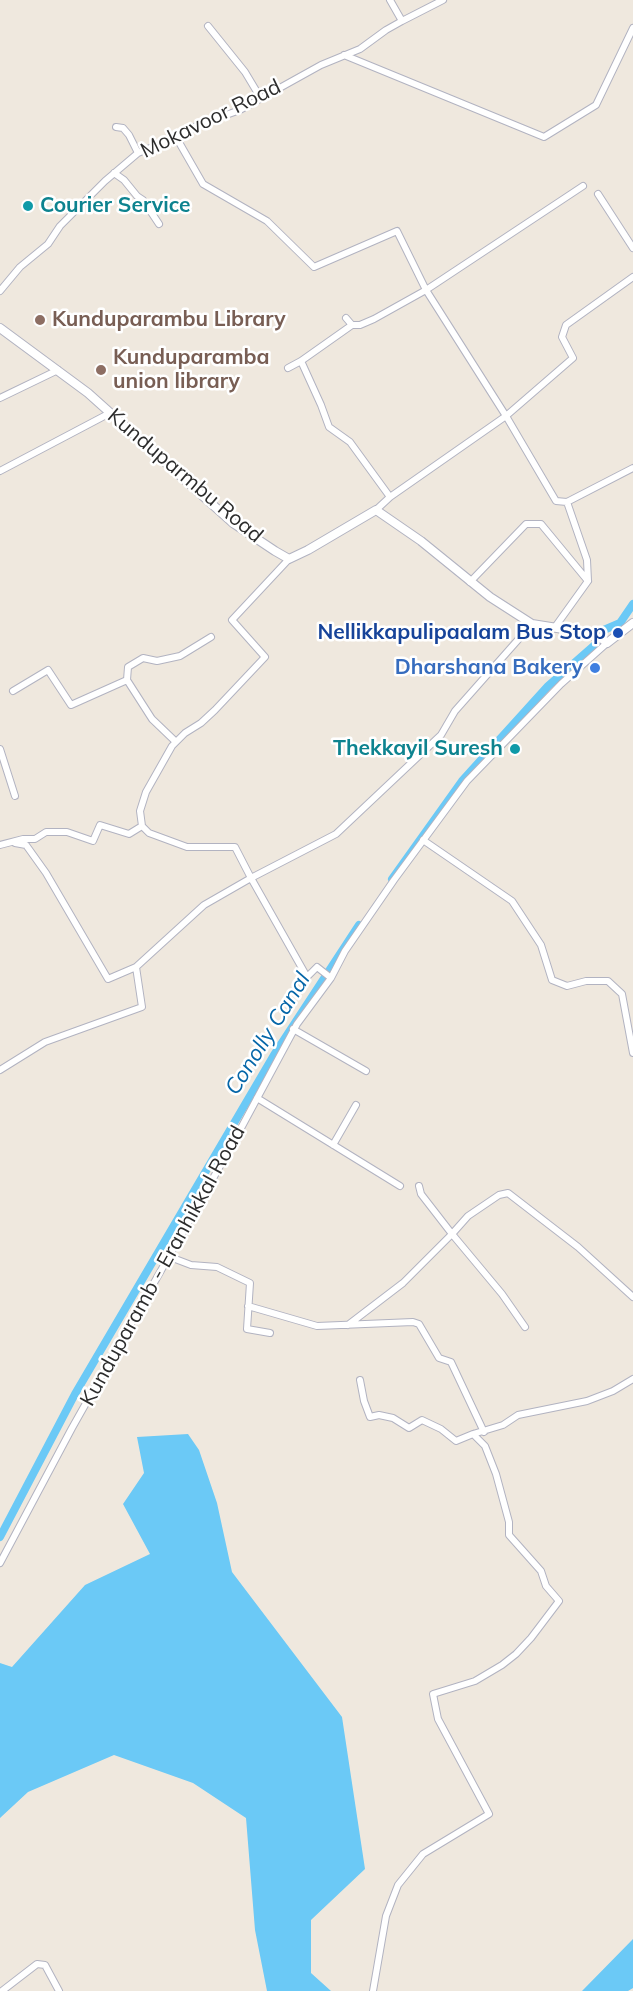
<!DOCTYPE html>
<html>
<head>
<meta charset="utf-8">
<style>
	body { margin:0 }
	canvas { display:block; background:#efe8de }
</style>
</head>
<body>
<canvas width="633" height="1991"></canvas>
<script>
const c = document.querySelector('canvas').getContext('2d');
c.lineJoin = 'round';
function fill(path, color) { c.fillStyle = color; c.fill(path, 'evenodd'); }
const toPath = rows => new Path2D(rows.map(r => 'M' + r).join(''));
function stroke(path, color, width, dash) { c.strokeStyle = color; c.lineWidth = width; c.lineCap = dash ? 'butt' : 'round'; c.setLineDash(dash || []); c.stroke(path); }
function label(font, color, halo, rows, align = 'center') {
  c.font = font + ' Mulish,sans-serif'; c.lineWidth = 5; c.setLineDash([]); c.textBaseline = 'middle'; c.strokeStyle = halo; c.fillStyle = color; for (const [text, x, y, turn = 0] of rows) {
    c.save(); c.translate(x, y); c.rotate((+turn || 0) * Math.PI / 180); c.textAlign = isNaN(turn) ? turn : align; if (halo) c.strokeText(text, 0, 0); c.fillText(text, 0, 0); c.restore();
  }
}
const water = toPath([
	[188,1434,199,1450,217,1503,232,1572,342,1717,365,1869,311,1920,311,1973,331,1991,267,1991,255,1930,246,1818,193,1783,114,1755,28,1792,0,1818,0,1663,12,1667,85,1585,150,1554,123,1504,144,1473,137,1437],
	[633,1939,633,1988,628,1991,582,1991]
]);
const canal = toPath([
	[392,879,462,781,548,686,597,643,599,632,620,623,633,604],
	[0,1537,75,1394,274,1055,359,925]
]);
const minor = toPath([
	[402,21,443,0],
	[208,26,245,72,260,97],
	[344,55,544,137,596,105,633,28],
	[116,127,123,128,129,135,138,153],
	[176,137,203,184,267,221,314,267,397,231,426,290,506,416,556,501,567,502,633,468],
	[114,173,124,180,137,196,143,200,159,224],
	[598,194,633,248],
	[0,291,20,267,48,244,60,226,105,181,138,153,182,135,198,125,240,110,321,65,360,49,386,30,402,21,390,0],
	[346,318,352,325,360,325,374,319,426,290,583,186],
	[301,361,321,405,329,427,350,442,390,497],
	[288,368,301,361,352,325],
	[0,398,58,370],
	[0,471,110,413],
	[376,510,390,497,506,416,573,358,562,337,566,325,633,277],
	[470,582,526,524,541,524,588,581],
	[555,627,588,581,587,560,567,502],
	[13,691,48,670,71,705,127,680],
	[176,742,152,719,127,680,128,667,143,658,157,661,180,656,211,637],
	[0,749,15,796],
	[142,826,140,811,146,792,172,746,185,733,201,723,215,710,265,657,232,620,289,559],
	[423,840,512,901,541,945,552,980,567,986,586,981,608,981,622,994,633,1053],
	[15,843,26,845,46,873,108,979,136,967],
	[0,845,23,839,35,839,46,832,67,832,93,841,100,825,129,834,142,826,149,833,187,847,235,847,251,878,307,977,317,967,331,978],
	[293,1029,366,1071],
	[0,1070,45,1042,142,1007,136,967,204,905,251,878,336,834,441,735,455,711,532,624],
	[257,1098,400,1186],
	[333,1145,356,1105],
	[419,1186,421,1194,452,1234,468,1216,499,1195,508,1193,578,1247,633,1297],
	[170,1257,191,1265,217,1267,250,1283,247,1329,270,1333],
	[248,1306,317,1326,413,1322,419,1324,439,1358,451,1362,484,1432],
	[348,1325,403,1283,452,1234,502,1294,525,1327],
	[360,1380,364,1401,370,1417,379,1415,393,1418,409,1428,422,1420,441,1429,456,1441,473,1434],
	[0,1563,72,1428,233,1143,297,1024,331,978,345,951,394,880,467,781,561,684,607,643],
	[2,1991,37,1964,45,1965,59,1991],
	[373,1991,386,1916,398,1885,423,1854,489,1814,438,1719,433,1694,475,1681,502,1665,516,1654,531,1638,559,1601,546,1586,541,1571,509,1535,509,1522,496,1474,485,1446,473,1434,503,1425,518,1415,587,1401,613,1391,633,1379]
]);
const secondary = toPath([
	[0,328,88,393,233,523,275,551,289,559,308,550,376,510,421,541,490,597,532,624,582,632,602,639,607,643,633,623]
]);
const markers = [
	[28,206,6,"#0f9aa8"],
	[40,320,6,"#8d6e63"],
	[101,370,6,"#8d6e63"],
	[618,633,6,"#1a4fb4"],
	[595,668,6,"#3f7fe0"],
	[515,749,6,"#0f9aa8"]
];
const streetNames = [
	["Mokavoor Road",211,119,-26],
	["Kunduparmbu Road",185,476,40],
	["Kunduparamb - Eranhikkal Road",163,1266,-61]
];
const cultureNames = [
	["Courier Service",40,206],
	["Thekkayil Suresh",503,749,"right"]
];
const educationNames = [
	["Kunduparambu Library",52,320],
	["Kunduparamba",113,358],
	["union library",113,382]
];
const transitNames = [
	["Nellikkapulipaalam Bus Stop",606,633]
];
const shopNames = [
	["Dharshana Bakery",583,668]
];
const waterNames = [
	["Conolly Canal",268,1034,-58]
];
fill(water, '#6bc9f6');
stroke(canal, '#6bc9f6', 8);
stroke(minor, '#b2b3c1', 8);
stroke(secondary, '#b2b3c1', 10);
stroke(minor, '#fff', 6);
stroke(secondary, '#fff', 8);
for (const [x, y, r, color] of markers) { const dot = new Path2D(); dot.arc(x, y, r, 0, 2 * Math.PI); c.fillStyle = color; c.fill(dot); stroke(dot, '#fff', 2); }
label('21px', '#2c2c2c', '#fff', streetNames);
label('bold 21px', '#0d838f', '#fff', cultureNames, 'left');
label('bold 21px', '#785e54', '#fff', educationNames, 'left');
label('bold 21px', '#164399', '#fff', transitNames, 'right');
label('bold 21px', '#366cbe', '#fff', shopNames, 'right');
label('italic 22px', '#0566a8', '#fff', waterNames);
</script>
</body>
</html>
